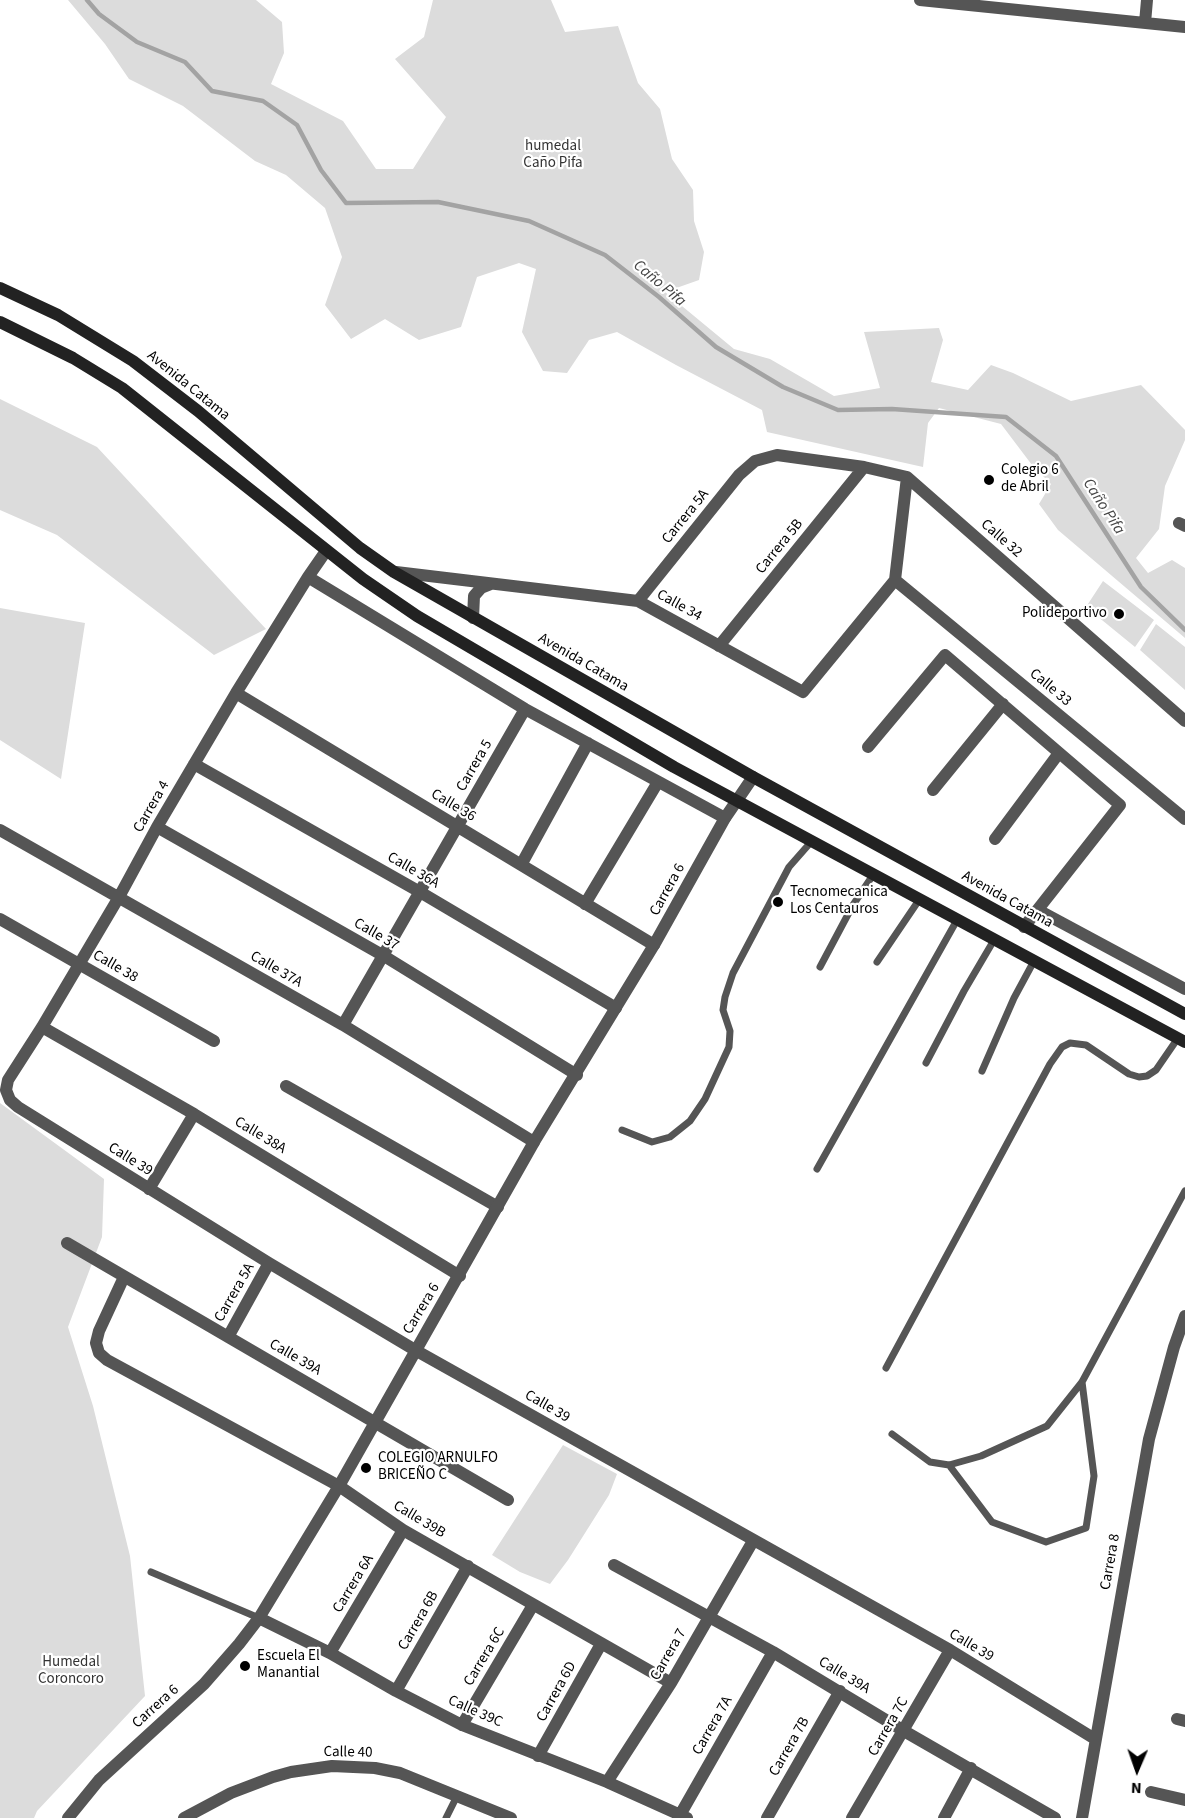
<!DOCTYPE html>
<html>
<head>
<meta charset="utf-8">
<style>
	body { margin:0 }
	#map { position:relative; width:1185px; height:1818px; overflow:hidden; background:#fff; font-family:"Source Sans 3",sans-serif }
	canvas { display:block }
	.north { position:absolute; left:1107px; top:1740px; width:60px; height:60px; -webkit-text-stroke:4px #fff; paint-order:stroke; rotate:182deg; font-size:16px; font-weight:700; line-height:24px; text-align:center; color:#000 }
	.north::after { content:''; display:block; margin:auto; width:21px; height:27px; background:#000; clip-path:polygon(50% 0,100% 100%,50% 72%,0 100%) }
</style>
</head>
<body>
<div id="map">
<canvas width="1185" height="1818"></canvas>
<div class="north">N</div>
</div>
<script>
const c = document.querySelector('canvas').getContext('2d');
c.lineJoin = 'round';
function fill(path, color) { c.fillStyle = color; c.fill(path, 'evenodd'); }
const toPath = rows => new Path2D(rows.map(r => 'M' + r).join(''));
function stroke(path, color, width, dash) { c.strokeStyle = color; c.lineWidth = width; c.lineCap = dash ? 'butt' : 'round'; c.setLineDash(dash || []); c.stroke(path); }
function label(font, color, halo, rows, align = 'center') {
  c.font = font + ' "Source Sans 3",sans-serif'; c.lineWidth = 4.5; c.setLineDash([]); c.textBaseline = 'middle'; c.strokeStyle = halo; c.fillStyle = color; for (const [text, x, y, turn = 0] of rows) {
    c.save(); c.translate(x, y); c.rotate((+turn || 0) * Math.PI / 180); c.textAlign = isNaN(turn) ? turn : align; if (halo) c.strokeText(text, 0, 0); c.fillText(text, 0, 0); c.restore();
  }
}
const green = toPath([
	[68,0,256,0,282,22,284,53,271,84,343,121,376,169,413,169,446,117,395,59,424,37,433,0,551,0,565,32,618,26,638,83,660,109,672,159,693,190,694,221,704,252,699,280,665,292,734,349,770,359,834,396,880,388,864,332,939,328,943,340,931,382,968,390,991,365,1013,373,1071,401,1141,385,1185,430,1185,440,1165,486,1159,529,1136,558,1148,573,1172,560,1185,568,1185,638,1058,530,1039,504,1051,484,1032,465,1001,424,939,408,928,423,923,467,767,432,762,410,676,365,617,332,589,340,567,373,543,371,522,332,536,269,519,263,477,277,461,327,419,340,385,319,351,339,325,305,342,257,325,208,286,175,255,161,183,106,129,79,105,44],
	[0,399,97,447,266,629,214,655,57,535,0,510],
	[1103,581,1154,620,1135,647,1086,607],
	[0,608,85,623,61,779,0,740],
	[1156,624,1185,647,1185,690,1140,650],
	[0,1103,104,1179,102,1237,68,1327,93,1406,130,1556,145,1696,37,1811,34,1818,0,1818],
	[563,1445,617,1474,609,1495,568,1560,550,1584,520,1572,492,1555]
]);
const stream = toPath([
	[87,0,99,14,137,42,185,62,212,91,263,101,297,125,321,170,346,203,438,202,529,221,605,255,659,297,716,347,783,387,838,410,892,409,1006,417,1056,456,1141,587,1185,630]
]);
const service = toPath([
	[877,962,919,900],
	[820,967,853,905,873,875],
	[926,1063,964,991,994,940],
	[982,1071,1014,998,1034,961],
	[622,1130,652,1142,670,1137,690,1121,705,1099,729,1047,730,1031,723,1010,725,997,733,973,789,867,811,842],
	[817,1169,957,920],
	[886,1368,1050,1064,1062,1047,1070,1043,1086,1045,1129,1074,1139,1077,1147,1076,1156,1070,1178,1038],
	[892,1434,930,1462,949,1465,981,1456,1047,1426,1082,1382,1185,1191],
	[949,1465,992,1522,1046,1542,1086,1528,1094,1476,1082,1382],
	[151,1572,259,1618],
	[446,1818,457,1796]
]);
const minor = toPath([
	[920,0,1185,27],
	[1145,23,1147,0],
	[1179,523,1185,526],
	[326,551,308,577,236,693,157,827,119,897,42,1027,8,1080,6,1090,10,1100,18,1107,269,1263,415,1350,950,1650,1095,1739],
	[396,572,638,601,803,692,895,580,907,477],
	[308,577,525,709,725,818],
	[895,580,1185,819],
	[638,601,739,475,755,461,777,455,864,467,907,477,1185,721],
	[473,618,474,596,481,588,491,584],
	[719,646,864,467],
	[236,693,654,945],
	[868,747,945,655,1120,805,1024,927],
	[194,764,420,892,616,1008],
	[933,790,1003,704],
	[157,827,384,956,577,1075],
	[0,830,343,1025,534,1142],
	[995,839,1059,753],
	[521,865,588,743],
	[585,904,658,782],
	[1038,910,1185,989],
	[0,919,214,1041],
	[343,1025,525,709],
	[42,1027,194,1114,460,1276],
	[286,1086,498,1207],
	[149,1189,194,1114],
	[67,1243,508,1500],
	[124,1277,99,1331,96,1343,99,1353,107,1360,339,1486,403,1530,671,1683],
	[228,1337,269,1263],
	[614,1565,773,1652,904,1731,1055,1818],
	[259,1618,330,1653,396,1691,462,1725,607,1782,687,1818],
	[330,1653,403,1530],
	[396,1691,468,1566],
	[1177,1719,1185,1721],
	[462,1725,533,1605],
	[538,1756,601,1644],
	[607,1782,671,1683,753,1541],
	[1151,1792,1185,1800],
	[680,1815,773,1652],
	[184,1818,231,1793,273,1777,291,1772,332,1766,375,1768,400,1773,511,1818],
	[767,1818,840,1691],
	[852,1818,950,1650],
	[944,1818,971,1768],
	[1082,1818,1149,1439,1174,1347,1185,1316]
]);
const tertiary = toPath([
	[68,1818,99,1780,204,1684,239,1644,259,1618,339,1486,534,1142,654,945,725,818,753,777]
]);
const secondary = toPath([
	[0,288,58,315,133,361,198,411,360,548,394,572,753,777,1185,1014],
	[0,322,73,358,122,388,363,579,417,616,674,767,1185,1042]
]);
const markers = [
	[989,480,6,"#000"],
	[1119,614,6,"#000"],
	[778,902,6,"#000"],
	[366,1468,6,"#000"],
	[245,1666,6,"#000"]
];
const parkNames = [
	["humedal",553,147],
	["Caño Pifa",553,164],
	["Humedal",71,1663],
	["Coroncoro",71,1680]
];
const streetNames = [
	["Avenida Catama",188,386,39],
	["Carrera 5A",686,517,-51],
	["Calle 32",1001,539,41],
	["Carrera 5B",780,547,-51],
	["Calle 34",679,606,29],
	["Avenida Catama",583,663,30],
	["Calle 33",1050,688,40],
	["Carrera 5",475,766,-60],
	["Calle 36",453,806,31],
	["Carrera 4",152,807,-60],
	["Calle 36A",413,871,30],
	["Carrera 6",668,890,-61],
	["Avenida Catama",1007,900,29],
	["Calle 37",376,935,30],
	["Calle 38",115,967,30],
	["Calle 37A",276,970,30],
	["Calle 38A",260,1136,31],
	["Calle 39",130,1160,32],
	["Carrera 5A",235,1293,-60],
	["Carrera 6",422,1309,-59],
	["Calle 39A",295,1358,30],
	["Calle 39",547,1407,30],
	["Calle 39B",419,1520,31],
	["Carrera 8",1111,1562,-80],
	["Carrera 6A",354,1584,-59],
	["Carrera 6B",419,1621,-60],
	["Calle 39",971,1646,31],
	["Carrera 7",669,1655,-60],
	["Carrera 6C",485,1657,-59],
	["Calle 39A",844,1676,31],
	["Carrera 6D",557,1692,-61],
	["Carrera 6",156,1707,-42],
	["Calle 39C",475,1712,24],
	["Carrera 7A",713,1726,-60],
	["Carrera 7C",889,1727,-60],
	["Carrera 7B",790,1747,-60],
	["Calle 40",348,1753,1]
];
const poiNames = [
	["Colegio 6",1001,471],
	["de Abril",1001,488],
	["Polideportivo",1107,614,"right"],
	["Tecnomecanica",790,893],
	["Los Centauros",790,910],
	["COLEGIO ARNULFO",378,1459],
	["BRICEÑO C",378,1476],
	["Escuela El",257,1657],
	["Manantial",257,1674]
];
const waterNames = [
	["Caño Pifa",659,284,40],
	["Caño Pifa",1103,507,57]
];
fill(green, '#dcdcdc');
stroke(stream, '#a3a3a3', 4.5);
stroke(service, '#555', 7);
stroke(minor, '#555', 12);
stroke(tertiary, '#555', 12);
stroke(secondary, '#222', 12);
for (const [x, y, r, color] of markers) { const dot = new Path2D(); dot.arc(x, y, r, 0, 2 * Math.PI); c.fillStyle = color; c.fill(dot); stroke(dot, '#fff', 2); }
label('15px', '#333', '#fff', parkNames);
label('15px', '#000', '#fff', streetNames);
label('15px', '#000', '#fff', poiNames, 'left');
label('italic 16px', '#444', '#fff', waterNames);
</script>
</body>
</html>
